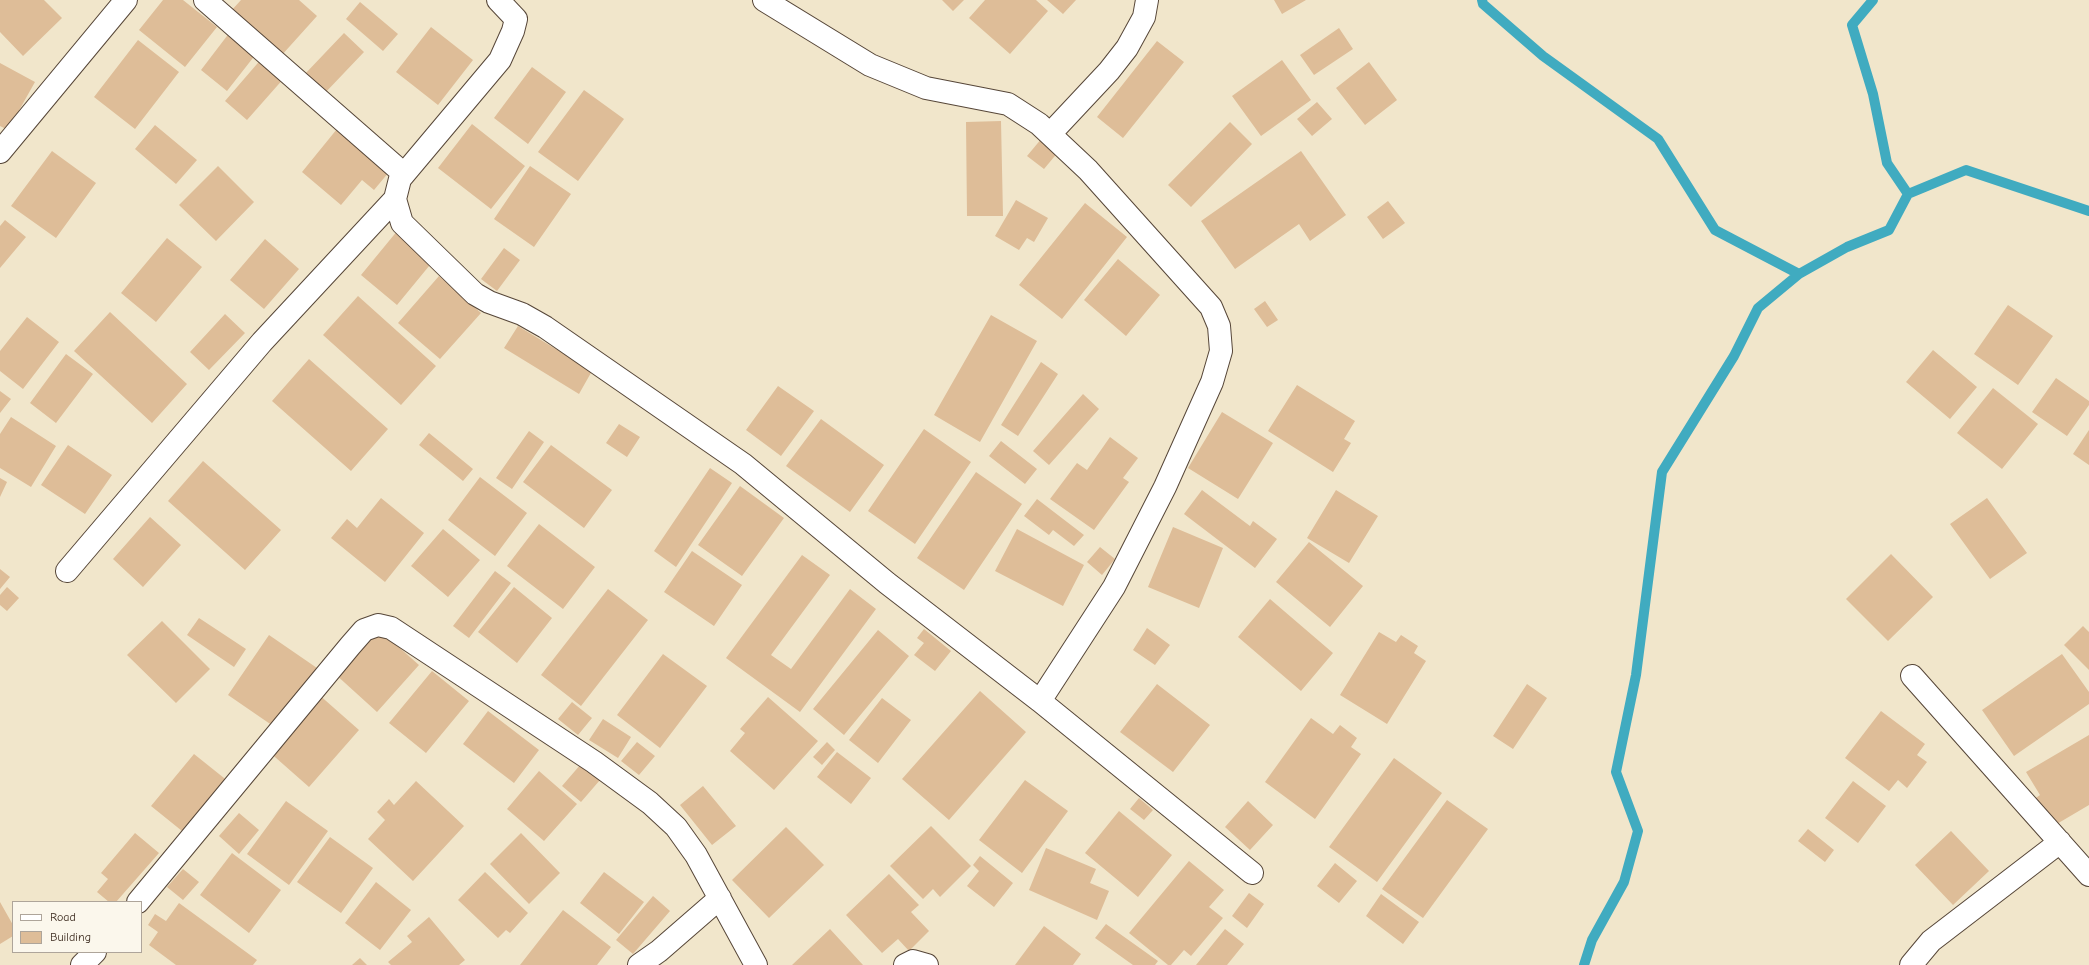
<!DOCTYPE html>
<html>
<head>
<meta charset="utf-8">
<style>
	body { margin:0 }
	#map { position:relative; width:2089px; height:965px; overflow:hidden; background:#f1e6cb; font-family:"Comic Neue",sans-serif }
	canvas { display:block }
	.legend { position:absolute; left:12px; top:901px; width:130px; height:52px; box-sizing:border-box; background:#fbf7ec; border:1px solid #aea59a; margin:0; padding:5px 7px; list-style:none; font-size:12px; color:#3b2a1e }
	.legend li { display:flex; align-items:center; gap:8px; height:20px }
	.legend b { width:20px; border:1px solid #aea59a }
</style>
</head>
<body>
<div id="map">
<canvas width="2089" height="965"></canvas>
<ul class="legend">
<li><b style="height:5px;background:#fff"></b>Road</li>
<li><b style="height:11px;background:#debd98"></b>Building</li>
</ul>
</div>
<script>
const c = document.querySelector('canvas').getContext('2d');
c.lineJoin = 'round';
const toPath = rows => new Path2D(rows.map(r => 'M' + r).join(''));
function stroke(path, color, width, dash) { c.strokeStyle = color; c.lineWidth = width; c.lineCap = dash ? 'butt' : 'round'; c.setLineDash(dash || []); c.stroke(path); }
function fill(path, color) { c.fillStyle = color; c.fill(path, 'evenodd'); }
const stream = toPath([
	[1482,0,1483,4,1543,56,1658,139,1715,230,1799,274],
	[1908,194,1966,170,2089,211],
	[1584,965,1592,940,1624,882,1638,831,1616,772,1636,675,1662,472,1734,356,1758,308,1799,274,1847,247,1889,230,1908,194,1887,163,1873,94,1852,25,1873,0]
]);
const building = toPath([
	[0,0,44,0,62,18,23,56,0,32],
	[163,0,183,0,217,27,185,67,139,30],
	[241,0,299,0,317,16,281,56,231,11],
	[942,0,964,0,953,11],
	[985,0,1036,0,1048,11,1010,54,969,18],
	[1047,0,1076,0,1063,14],
	[1274,0,1306,0,1282,14],
	[360,2,398,34,383,51,346,19],
	[431,27,473,60,438,105,396,72],
	[1339,28,1353,49,1314,75,1300,55],
	[230,32,256,54,227,91,201,70],
	[344,33,364,52,324,94,304,75],
	[138,40,179,72,135,129,94,97],
	[1157,41,1184,62,1123,138,1097,117],
	[263,57,285,77,247,120,225,101],
	[1282,60,1311,100,1261,136,1232,96],
	[1369,62,1397,100,1365,125,1336,88],
	[0,63,35,82,8,130,0,126],
	[532,67,566,92,528,144,494,118],
	[584,90,624,119,578,181,538,152],
	[1317,102,1332,119,1312,136,1297,119],
	[1001,121,1003,216,967,216,966,122],
	[1230,122,1252,144,1191,207,1168,185],
	[472,124,525,166,491,209,438,168],
	[155,125,197,160,176,184,135,149],
	[337,129,389,172,374,190,362,180,341,205,302,172],
	[1042,138,1059,151,1044,169,1027,156],
	[52,151,96,183,56,238,11,206],
	[1301,151,1346,215,1310,241,1299,224,1235,269,1201,221],
	[218,166,254,202,216,241,179,205],
	[530,166,571,194,534,247,494,219],
	[1016,200,1048,218,1034,242,1027,238,1019,250,995,236],
	[1388,201,1405,223,1383,239,1367,217],
	[1085,203,1127,237,1062,319,1019,285],
	[5,220,26,237,0,268,0,226],
	[398,230,434,260,397,305,361,275],
	[167,238,202,267,156,322,121,293],
	[265,239,299,269,264,309,230,280],
	[504,248,520,260,497,291,481,279],
	[1118,259,1160,295,1126,336,1084,300],
	[439,276,481,313,440,359,398,323],
	[358,296,436,366,401,405,323,335],
	[1265,301,1278,320,1267,327,1254,309],
	[2008,305,2053,336,2018,385,1974,354],
	[110,312,187,384,152,423,74,351],
	[225,314,245,333,209,370,190,352],
	[991,315,1037,341,980,442,934,415],
	[27,317,59,342,23,389,0,371,0,351],
	[518,326,592,371,579,394,504,348],
	[1933,350,1977,387,1950,419,1906,382],
	[66,354,93,374,56,423,30,403],
	[309,359,388,429,351,471,272,401],
	[1041,362,1058,374,1018,436,1001,425],
	[2056,378,2089,401,2089,405,2067,436,2032,412],
	[1297,385,1355,421,1344,439,1351,443,1333,472,1268,431],
	[778,386,814,411,781,456,746,430],
	[1993,388,2038,424,2002,469,1957,433],
	[0,391,11,399,0,413],
	[1083,394,1099,409,1049,465,1033,451],
	[1222,412,1273,443,1238,499,1188,468],
	[11,417,56,446,31,487,0,468,0,434],
	[821,419,884,465,850,512,786,466],
	[619,424,640,437,627,457,606,443],
	[924,429,971,462,915,544,868,511],
	[2089,430,2089,465,2073,454],
	[529,431,544,442,512,489,496,478],
	[429,433,473,469,463,481,419,445],
	[1110,437,1138,458,1123,478,1129,482,1094,530,1050,499,1077,463,1087,470],
	[1001,441,1037,469,1025,484,989,456],
	[68,445,112,475,85,514,41,485],
	[551,445,612,490,584,528,523,482],
	[203,461,281,530,245,570,168,501],
	[710,468,732,483,676,567,654,551],
	[976,472,1022,504,964,590,917,558],
	[480,477,527,513,495,556,448,520],
	[0,478,7,482,0,497],
	[740,486,784,518,742,576,698,545],
	[1202,490,1250,526,1253,521,1277,539,1255,568,1184,514],
	[1336,490,1378,516,1349,563,1307,538],
	[381,498,424,533,385,582,331,538,347,519,357,528],
	[1987,498,2027,553,1990,579,1950,524],
	[1037,499,1084,535,1074,546,1053,530,1049,535,1024,516],
	[150,517,181,545,143,587,113,559],
	[539,524,595,567,563,609,507,566],
	[1173,527,1223,548,1199,608,1148,587],
	[443,529,480,560,448,597,411,566],
	[1017,529,1084,565,1063,606,995,571],
	[1309,542,1363,586,1330,627,1276,582],
	[1100,547,1115,559,1102,575,1087,562],
	[692,551,742,585,714,626,664,592],
	[1891,554,1933,597,1888,641,1846,599],
	[802,555,830,575,771,655,791,669,850,589,876,609,800,712,726,658],
	[0,569,10,577,0,589],
	[495,571,511,583,469,638,453,626],
	[7,587,19,598,7,611,0,605,0,595],
	[514,587,552,618,517,663,478,632],
	[608,589,648,620,581,706,541,675],
	[1270,599,1333,653,1301,691,1238,637],
	[199,618,246,649,234,667,187,635],
	[162,621,210,669,176,703,127,655],
	[2083,626,2089,632,2089,670,2064,645],
	[376,627,419,665,377,712,334,673],
	[1147,628,1170,645,1155,665,1133,650],
	[924,629,951,651,935,671,914,655,924,643,917,638],
	[878,630,909,656,844,735,813,709],
	[1379,632,1396,642,1401,635,1418,646,1414,653,1426,661,1387,724,1340,695],
	[269,635,317,668,276,728,228,695],
	[663,654,707,686,660,748,617,715],
	[2062,654,2089,692,2089,704,2014,756,1982,710],
	[432,671,469,701,426,753,389,723],
	[1157,684,1210,725,1173,772,1120,732],
	[1527,684,1547,698,1513,749,1493,736],
	[980,691,1026,732,949,820,902,779],
	[317,693,359,730,309,787,267,750],
	[768,697,818,741,774,790,730,751,745,733,740,729],
	[882,698,911,720,878,763,849,740],
	[572,702,592,718,578,735,558,719],
	[488,711,539,750,514,783,463,744],
	[1881,711,1925,744,1917,755,1927,762,1907,788,1898,780,1889,791,1845,758],
	[1311,718,1333,734,1340,725,1357,738,1351,747,1361,754,1315,819,1265,782],
	[603,719,631,737,618,758,589,740],
	[2089,735,2089,805,2050,828,2033,800,2040,795,2026,772],
	[637,742,655,756,639,775,621,761],
	[827,742,835,750,822,765,813,757],
	[837,752,871,778,851,804,817,777],
	[194,754,229,782,187,835,151,806],
	[1394,758,1442,793,1377,882,1329,847],
	[581,764,600,780,581,802,562,786],
	[539,771,577,804,544,841,507,809],
	[1025,780,1068,811,1022,873,979,840],
	[416,781,464,826,413,881,368,839,385,820,377,812,389,799,394,805],
	[1853,781,1886,806,1858,843,1825,818],
	[703,786,736,826,712,845,680,805],
	[1139,798,1153,810,1144,820,1130,809],
	[1447,800,1488,829,1423,918,1382,889],
	[286,801,328,831,289,885,247,854],
	[1248,801,1273,825,1250,850,1225,827],
	[1119,811,1172,855,1138,897,1085,853],
	[239,813,259,830,239,854,219,836],
	[931,826,971,866,940,897,933,889,923,899,890,866],
	[786,827,824,865,769,918,732,880],
	[1808,829,1834,850,1825,862,1798,841],
	[1951,831,1989,871,1953,905,1915,865],
	[135,833,159,853,116,902,109,902,97,892,108,879,101,873],
	[521,833,560,873,529,904,490,864],
	[330,837,373,868,341,913,297,882],
	[1046,848,1096,869,1090,883,1109,891,1097,920,1029,890],
	[232,853,281,890,249,933,200,895],
	[980,856,1013,883,994,907,967,886,979,871,973,865],
	[1189,861,1224,890,1209,907,1223,918,1191,956,1184,950,1171,965,1168,965,1129,933],
	[1335,863,1357,881,1339,903,1317,886],
	[183,869,199,882,183,900,167,887],
	[485,872,528,913,510,933,506,930,498,938,458,900],
	[604,872,644,902,619,934,580,903],
	[889,874,919,905,911,912,929,931,909,951,898,939,882,953,846,915],
	[376,882,411,910,380,950,345,923],
	[1249,893,1264,904,1247,928,1232,916],
	[1381,894,1419,922,1403,944,1366,916],
	[653,896,670,911,633,954,616,940],
	[0,902,13,925,13,936,0,944],
	[179,903,257,960,253,965,176,965,149,945,158,932,148,925,155,914,166,921],
	[563,910,611,947,597,965,520,965],
	[429,917,465,960,459,965,391,965,388,962,412,942,407,936],
	[1106,924,1158,961,1155,965,1133,965,1095,938],
	[1044,926,1081,954,1073,965,1015,965],
	[830,929,863,965,792,965],
	[1225,929,1244,944,1227,965,1196,965],
	[360,958,367,965,352,965]
]);
const minor = toPath([
	[205,0,404,174],
	[498,0,516,19,513,31,500,60,400,179,395,199,402,223,475,294,489,302,522,314,545,327,743,464,887,583,1040,701,1252,873],
	[764,0,870,65,926,88,1008,104,1039,124,1088,170,1211,307,1219,326,1221,351,1212,382,1165,487,1114,587,1040,701],
	[1050,134,1109,71,1127,48,1144,17,1147,0],
	[0,152,126,0],
	[67,571,262,342,395,199],
	[1912,676,2089,875],
	[138,902,350,646,364,630,378,625,391,628,594,762,650,803,676,827,696,855,756,965],
	[82,965,95,952],
	[639,965,659,951,720,898],
	[905,965,913,961,927,965],
	[1911,965,1931,941,2060,842]
]);
stroke(stream, '#40abc0', 10);
fill(building, '#debd98');
stroke(minor, '#564638', 24);
stroke(minor, '#fff', 22);
</script>
</body>
</html>
